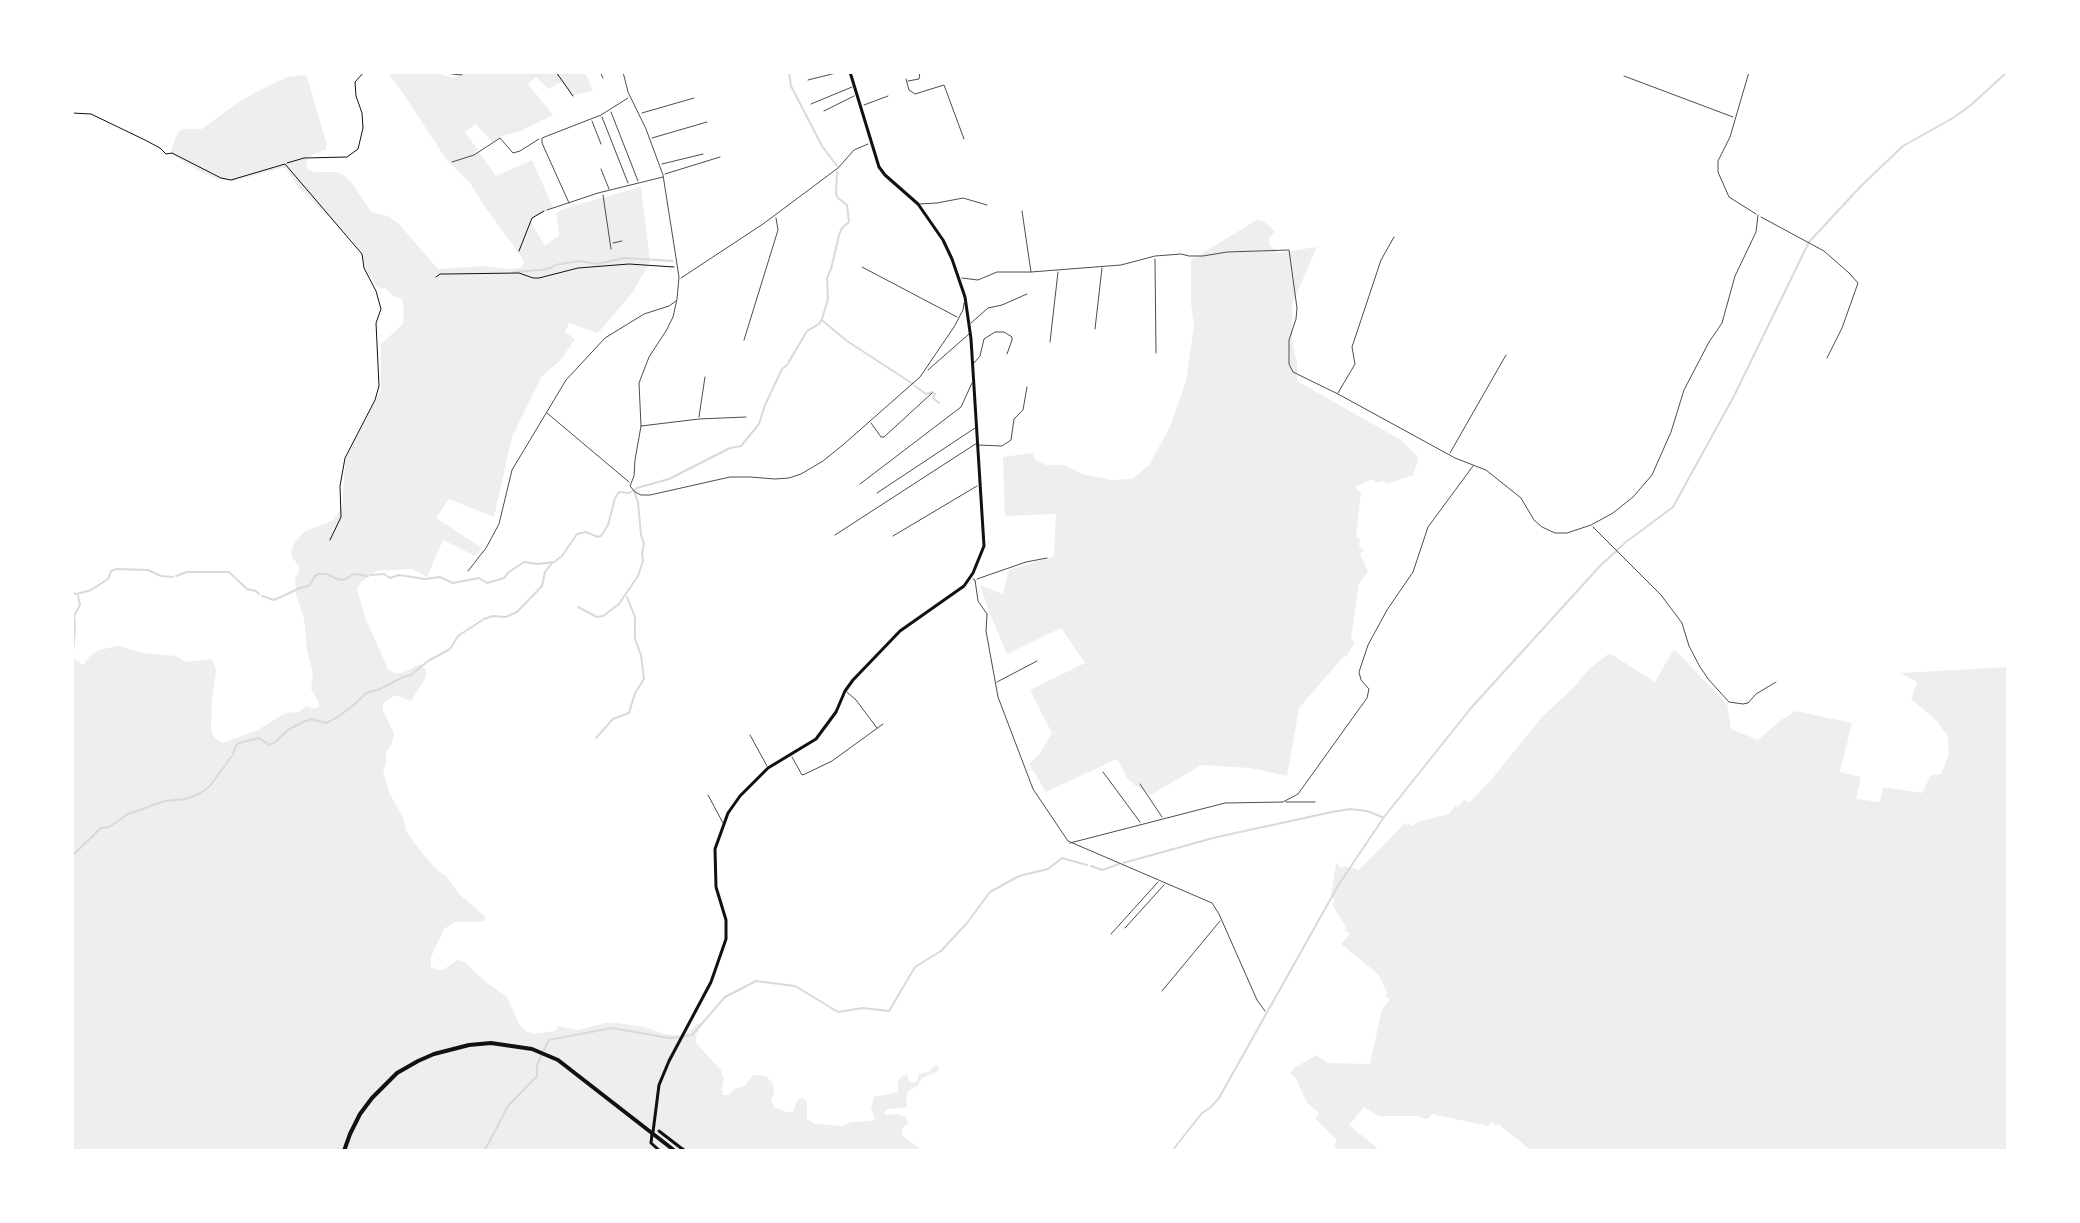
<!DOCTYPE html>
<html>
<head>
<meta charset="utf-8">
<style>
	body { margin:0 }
	#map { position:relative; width:2080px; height:1223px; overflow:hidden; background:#fff; font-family:Helvetica,sans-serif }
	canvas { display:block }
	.frame { position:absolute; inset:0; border:74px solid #fff; pointer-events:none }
</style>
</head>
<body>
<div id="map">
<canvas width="2080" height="1223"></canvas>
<div class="frame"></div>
</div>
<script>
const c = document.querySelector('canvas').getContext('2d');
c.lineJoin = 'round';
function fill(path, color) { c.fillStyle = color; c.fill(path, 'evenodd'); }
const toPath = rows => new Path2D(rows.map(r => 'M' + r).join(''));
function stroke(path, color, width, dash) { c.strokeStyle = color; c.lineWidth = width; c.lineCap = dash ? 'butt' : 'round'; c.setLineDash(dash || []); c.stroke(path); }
const green = toPath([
	[387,72,434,72,452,78,467,72,585,72,593,91,574,95,562,81,549,89,536,77,528,84,553,115,521,131,502,136,492,142,476,124,465,132,496,176,532,160,553,207,530,220,545,246,559,235,556,213,572,206,641,187,650,262,633,292,598,333,569,323,565,332,575,339,560,361,542,376,512,437,494,517,449,499,436,518,482,548,475,556,443,540,427,577,412,569,376,571,361,582,357,589,365,617,388,669,395,673,402,673,421,664,426,670,426,677,411,701,396,695,383,703,383,711,394,733,392,744,386,752,386,764,383,771,389,792,404,820,406,831,418,848,437,870,447,877,460,895,485,916,485,920,482,922,455,922,444,929,431,957,431,966,436,970,443,970,457,960,465,962,483,980,507,997,519,1024,526,1031,533,1034,555,1031,558,1026,578,1030,605,1023,616,1023,645,1027,663,1034,684,1036,697,1024,702,1023,696,1035,696,1043,721,1070,724,1079,722,1090,723,1095,729,1095,734,1089,745,1086,753,1075,766,1076,773,1084,774,1093,771,1101,775,1108,787,1112,793,1112,798,1099,803,1098,807,1102,807,1119,815,1124,843,1126,851,1122,872,1121,875,1119,871,1108,874,1097,898,1092,898,1081,902,1076,907,1075,909,1081,914,1083,917,1081,919,1074,928,1072,936,1065,939,1067,938,1071,922,1078,918,1086,908,1091,906,1098,907,1107,888,1109,884,1112,886,1115,899,1114,906,1117,908,1123,902,1129,902,1135,922,1151,102,1151,91,1149,88,1151,72,1151,72,657,83,665,90,656,99,650,118,646,143,653,176,656,186,662,211,659,215,665,216,671,212,699,211,728,213,736,222,743,258,730,285,713,299,712,306,706,315,709,319,707,319,702,311,689,313,672,307,651,304,618,296,595,295,578,299,571,299,566,292,557,291,552,295,542,304,532,333,520,342,506,345,463,348,452,381,390,381,344,403,324,404,308,402,299,393,296,386,289,377,287,365,268,362,255,351,239,297,186,286,168,281,168,234,181,217,179,199,171,172,154,171,150,178,132,183,129,202,129,233,106,256,92,287,77,304,75,307,77,327,145,325,150,314,154,308,158,306,164,308,169,315,172,336,172,343,175,352,183,371,212,388,216,398,223,438,269,485,266,508,269,520,268,524,264,523,259,483,204,470,183,446,159,401,90],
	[1257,220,1263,221,1275,231,1269,238,1270,245,1277,251,1276,253,1317,247,1292,304,1292,341,1297,363,1297,381,1401,440,1419,458,1413,475,1387,484,1383,481,1377,483,1372,479,1355,487,1361,493,1356,536,1360,540,1359,546,1364,550,1360,554,1368,572,1359,583,1351,639,1355,642,1346,657,1344,656,1299,708,1287,776,1250,768,1201,765,1151,795,1136,786,1127,778,1117,759,1046,792,1029,764,1039,755,1052,733,1030,690,1085,663,1061,628,1007,654,990,614,980,585,1003,594,1009,570,1054,556,1056,514,1005,516,1003,457,1032,453,1036,460,1046,465,1064,465,1082,474,1112,480,1132,479,1149,465,1170,427,1186,381,1194,327,1191,303,1191,260],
	[1674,649,1727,704,1731,729,1758,740,1781,720,1796,711,1852,723,1840,772,1861,777,1856,799,1880,802,1883,787,1922,793,1931,775,1941,774,1949,754,1948,736,1935,719,1911,699,1917,682,1901,673,2008,667,2008,966,2005,976,2008,985,2008,1151,1532,1151,1498,1124,1496,1126,1491,1122,1488,1126,1432,1114,1428,1119,1415,1116,1379,1116,1364,1107,1349,1125,1376,1147,1378,1151,1333,1151,1336,1147,1334,1145,1337,1140,1315,1118,1319,1113,1307,1103,1295,1077,1290,1073,1294,1068,1317,1055,1327,1063,1370,1064,1382,1009,1390,1000,1385,996,1387,993,1378,974,1341,944,1350,934,1345,930,1346,927,1332,904,1335,900,1331,896,1336,863,1342,868,1344,866,1359,870,1405,823,1407,825,1409,823,1413,826,1417,822,1449,814,1456,805,1458,807,1464,800,1470,802,1490,781,1542,717,1574,687,1589,669,1607,655,1611,654,1655,682]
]);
const stream = toPath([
	[789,72,791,86,822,146,837,166],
	[541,270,551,268,555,265,579,261,597,264,624,258,673,261],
	[514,272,539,270],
	[823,321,847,341,913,384],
	[915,386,926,394,933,392,935,394,933,398,939,403],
	[371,575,384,574,390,578,399,575,425,579,440,577,453,583,479,578,487,583,504,578,509,572,524,562,538,564,554,562,562,556,577,534,586,532,598,537,601,536,608,525,615,498,619,492,629,493,637,488,669,479,730,448,741,446,759,424,765,405,782,369,787,365,807,331,819,324,822,319,828,299,827,278,831,269,839,235,842,228,849,222,847,205,838,198,836,194,837,172],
	[176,576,187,572,229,572,247,589,256,591,259,594],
	[72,593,77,594,91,590,108,579,111,571,116,569,148,570,161,576,173,577],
	[262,596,274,600,300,588,309,586,315,576,319,574,326,574,340,580,346,579,354,574,368,576],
	[578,607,597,617,603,616,619,604,638,576,643,561,642,553,644,544,641,535,638,502,634,491],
	[73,652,75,627,74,616,80,605,78,596],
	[596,738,613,719,629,713,635,693,644,679,641,655,635,639,635,617,627,597],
	[233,755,236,745,239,743,259,738,269,745,274,743,288,730,303,722,311,719,326,723,338,717,356,703,366,693,380,689,403,677,411,675,428,661,450,649,458,636,484,619,493,616,506,617,517,612,542,586,545,572,552,563],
	[72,856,101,828,109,827,128,814,165,801,185,799,199,794,210,786,231,757],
	[1123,863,1217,837,1332,812,1350,809,1367,811,1382,817],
	[1091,866,1102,870,1119,864],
	[685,1036,692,1035,725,997,756,981,795,986,838,1012,863,1008,889,1011,915,967,941,951,967,923,990,892,1019,876,1048,869,1062,858,1087,865],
	[544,1050,549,1040,612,1028,669,1038,679,1037],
	[482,1151,486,1148,508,1106,537,1076,537,1065,541,1056],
	[1172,1151,1202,1113,1211,1107,1219,1098,1339,884,1384,817,1471,708,1599,567,1626,542,1673,507,1734,396,1809,242,1861,186,1903,146,1953,118,1971,105,2007,72]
]);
const path = toPath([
	[556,72,573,96],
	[72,113,91,114,145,140,160,148,166,154,172,153,221,178,231,180,285,164,362,254,364,268,376,291,381,309,376,323,379,386,375,400,345,458,340,486,341,517,330,540],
	[287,163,304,158,347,157,358,149,363,128,362,113,356,96,355,82,364,72],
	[519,251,532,218,544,211],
	[436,277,440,274,446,274,519,273,533,278,539,278,578,268,629,264,674,267]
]);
const minor = toPath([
	[437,72,461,75,465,72],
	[600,72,603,78],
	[623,72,628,92,646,129,663,175,679,277,677,299,673,317,666,331,649,357,639,383,641,426,635,460,634,476,630,486,635,492,641,495,650,495,730,477,750,477,775,479,789,478,801,474,823,461,844,444,920,377,954,327,963,310,964,303],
	[1749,72,1730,137,1718,161,1718,172,1729,197,1756,214],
	[1624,76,1733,117],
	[906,79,909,90,915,94,944,85,964,139],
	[808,80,840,72],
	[908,81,919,79,920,72],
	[811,104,852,87],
	[864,105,888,96],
	[824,111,854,96],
	[611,112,638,181],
	[642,113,694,98],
	[602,117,628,183],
	[592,121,601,144],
	[652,138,707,122],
	[452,162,474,155,500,138,513,153,520,151,539,139],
	[662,164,703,154],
	[601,169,609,189],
	[665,174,720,157],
	[603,195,611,249],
	[569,203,542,143,542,138,601,115,628,98],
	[919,204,937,203,963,198,987,205],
	[547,210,598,193,663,177],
	[1022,211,1031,272],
	[1761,217,1824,251,1849,273,1858,283,1842,328,1827,358],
	[613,243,622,241],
	[1155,259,1156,353],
	[862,267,957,317],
	[681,278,763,224,838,168,854,150,868,144],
	[962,278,978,280,997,272,1031,272,1121,265,1155,256,1181,254,1189,256,1203,256,1227,252,1289,250,1297,308,1296,319,1289,340,1289,364,1293,372,1338,394,1455,458,1486,470,1521,498,1534,520,1542,527,1555,533,1567,533,1591,525,1613,513,1633,497,1652,475,1671,432,1684,390,1709,342,1722,323,1735,276,1756,232,1758,215],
	[971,323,988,308,1002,305,1027,294],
	[1095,329,1102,268],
	[744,340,778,230,776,218],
	[1050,342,1058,272],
	[974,363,980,356,984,339,995,332,1004,332,1012,337,1012,340,1007,354],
	[928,370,969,334],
	[1338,393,1355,364,1352,347,1381,260,1394,237],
	[547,413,629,482],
	[699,417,705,377],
	[871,423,881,437,884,437,932,393],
	[641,426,699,419,746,417],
	[978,445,1002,446,1011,440,1014,419,1023,410,1027,387],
	[1450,453,1506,355],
	[860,484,961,407,972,383],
	[877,493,975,428],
	[1593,527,1661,595,1682,623,1689,646,1700,667,1709,680,1729,702,1743,704,1748,703,1756,694,1776,682],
	[835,535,977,443],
	[893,536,977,486],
	[468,571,486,548,499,524,512,470,566,380,605,338,644,314,669,306,676,301],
	[973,579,975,580,978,601,987,614,986,631,998,697,1033,789,1068,841,1212,903,1219,914,1257,1000,1265,1011],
	[977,579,1026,562,1047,558],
	[997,682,1037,661],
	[847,692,856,700,877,728],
	[750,735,767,766],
	[792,757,802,775,805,774,832,761,883,724],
	[1103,772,1140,822],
	[1140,784,1162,817],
	[708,795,723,823],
	[1286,802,1315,802],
	[1070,843,1225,803,1283,802,1298,794,1367,698,1369,689,1361,680,1359,672,1368,645,1387,610,1413,572,1428,527,1473,466],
	[1125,928,1164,885],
	[1111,934,1158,882],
	[1162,991,1220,921]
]);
const secondary = toPath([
	[659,1131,681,1148],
	[653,1132,659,1085,669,1061,711,982,726,939,726,920,716,887,715,849,728,813,740,796,768,768,816,739,836,712,845,691,853,680,900,631,964,586,973,573,984,546,971,339,965,297,952,259,943,240,918,204,885,175,879,167,850,72],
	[652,1134,651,1143,660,1151]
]);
const trunk = toPath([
	[682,1149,684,1151],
	[344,1151,350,1134,360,1114,372,1098,397,1073,418,1061,434,1054,469,1045,491,1043,532,1049,558,1060,675,1151]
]);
fill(green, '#eee');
stroke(stream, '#d9d9d9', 2);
stroke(path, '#111', 1);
stroke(minor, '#4c4c4c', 1);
stroke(secondary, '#111', 3);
stroke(trunk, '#111', 4);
</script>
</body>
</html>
